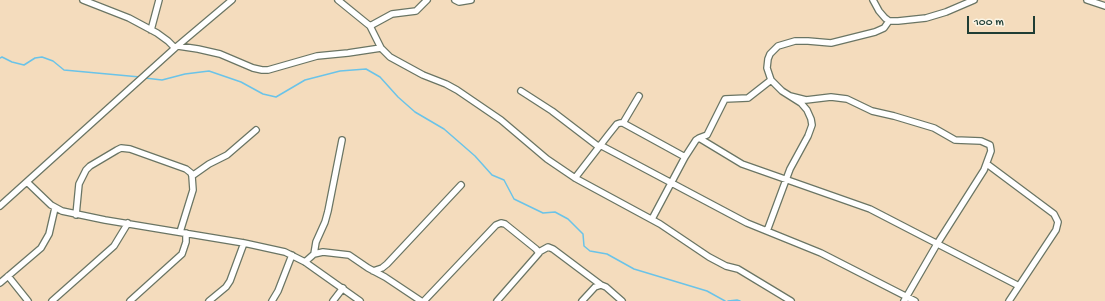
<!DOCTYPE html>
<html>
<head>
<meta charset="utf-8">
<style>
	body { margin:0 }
	#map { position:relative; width:1105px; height:301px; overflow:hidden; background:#f4dcbd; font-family:"Gochi Hand",sans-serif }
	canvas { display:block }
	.scale { position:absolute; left:967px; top:16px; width:68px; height:18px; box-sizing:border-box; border:2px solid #1f3d34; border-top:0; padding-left:5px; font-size:12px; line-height:14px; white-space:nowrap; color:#1f3d34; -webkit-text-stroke:3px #fcf5e5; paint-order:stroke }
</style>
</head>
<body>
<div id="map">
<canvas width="1105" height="301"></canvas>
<div class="scale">100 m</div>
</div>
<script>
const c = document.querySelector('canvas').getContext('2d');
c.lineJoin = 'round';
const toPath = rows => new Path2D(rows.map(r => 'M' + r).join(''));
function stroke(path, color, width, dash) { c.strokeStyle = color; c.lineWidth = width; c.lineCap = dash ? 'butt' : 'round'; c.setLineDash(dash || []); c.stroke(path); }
const stream = toPath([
	[0,58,2,57,12,62,24,65,35,58,42,57,53,61,64,70,140,77],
	[145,78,162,80,185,74,209,71,241,82,263,94,276,97,305,80,340,71,366,69,380,77,398,97,415,112,444,129,475,156,492,175,504,180,514,199,543,213,555,212,568,219,583,234,584,246,590,251,607,254,634,269,707,291,725,301],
	[728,301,737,300,740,301]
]);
const minor = toPath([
	[83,0,129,18,157,33,168,41,175,48],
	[338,0,370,26,381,48,390,57,423,75,446,84,457,90,501,120,547,159,575,178,660,224,709,257,726,266,738,269,791,301],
	[455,0,459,2,471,0],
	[873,0,879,11,885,18,889,21,898,21,926,18,946,12,974,0],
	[1087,0,1105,6],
	[370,26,392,14,416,11,427,0],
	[151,30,159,0],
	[178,46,198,49,220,54,253,68,262,70,268,70,317,56,348,53,381,48],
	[521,91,552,111,599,147],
	[790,96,806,100,831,97,847,99,872,111,894,116,934,128,955,140,981,141,990,145,991,151,984,170,937,244,904,301],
	[623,123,639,96],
	[699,138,707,135,725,99,748,98,771,80],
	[600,145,747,223,821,253,915,301],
	[987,164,1054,214,1058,222,1056,230,1009,301],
	[192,176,209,164,227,155,256,130],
	[575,178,609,134,617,124,620,123,623,123,685,157],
	[27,182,51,205,62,211,105,220,244,243,285,252,305,262,360,301],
	[0,206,175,48,232,0],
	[76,215,79,184,86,170,90,166,117,150,121,148,130,149,186,169,191,173,192,176,193,190,180,232],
	[652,219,685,157,696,140,699,138,742,164,870,209,1019,286],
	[767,231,790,169,808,136,812,125,811,119,807,110,801,103,782,91,771,80,767,68,768,59,770,54,778,46,795,41,808,41,831,43,875,32,884,28,889,21],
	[539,252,548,247,553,249,601,285],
	[314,254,316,242,325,222,328,211,342,140],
	[305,262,314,254,323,252,349,255,368,268,385,277,421,301],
	[373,271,382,268,387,264,461,185],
	[8,276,28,301],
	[0,283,41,248,49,234,55,208],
	[52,301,114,246,128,223],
	[130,301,182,254,186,242,186,233],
	[209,301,226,287,230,281,244,243],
	[272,301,278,291,292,255],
	[333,301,343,288],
	[424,301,496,225,501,223,505,224,536,249,539,253,497,301],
	[582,301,595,287,601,285,606,287,622,301]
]);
stroke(stream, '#6ac3e8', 1.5);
stroke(minor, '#6a7564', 8);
stroke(minor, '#fff', 5.5);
</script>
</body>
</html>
